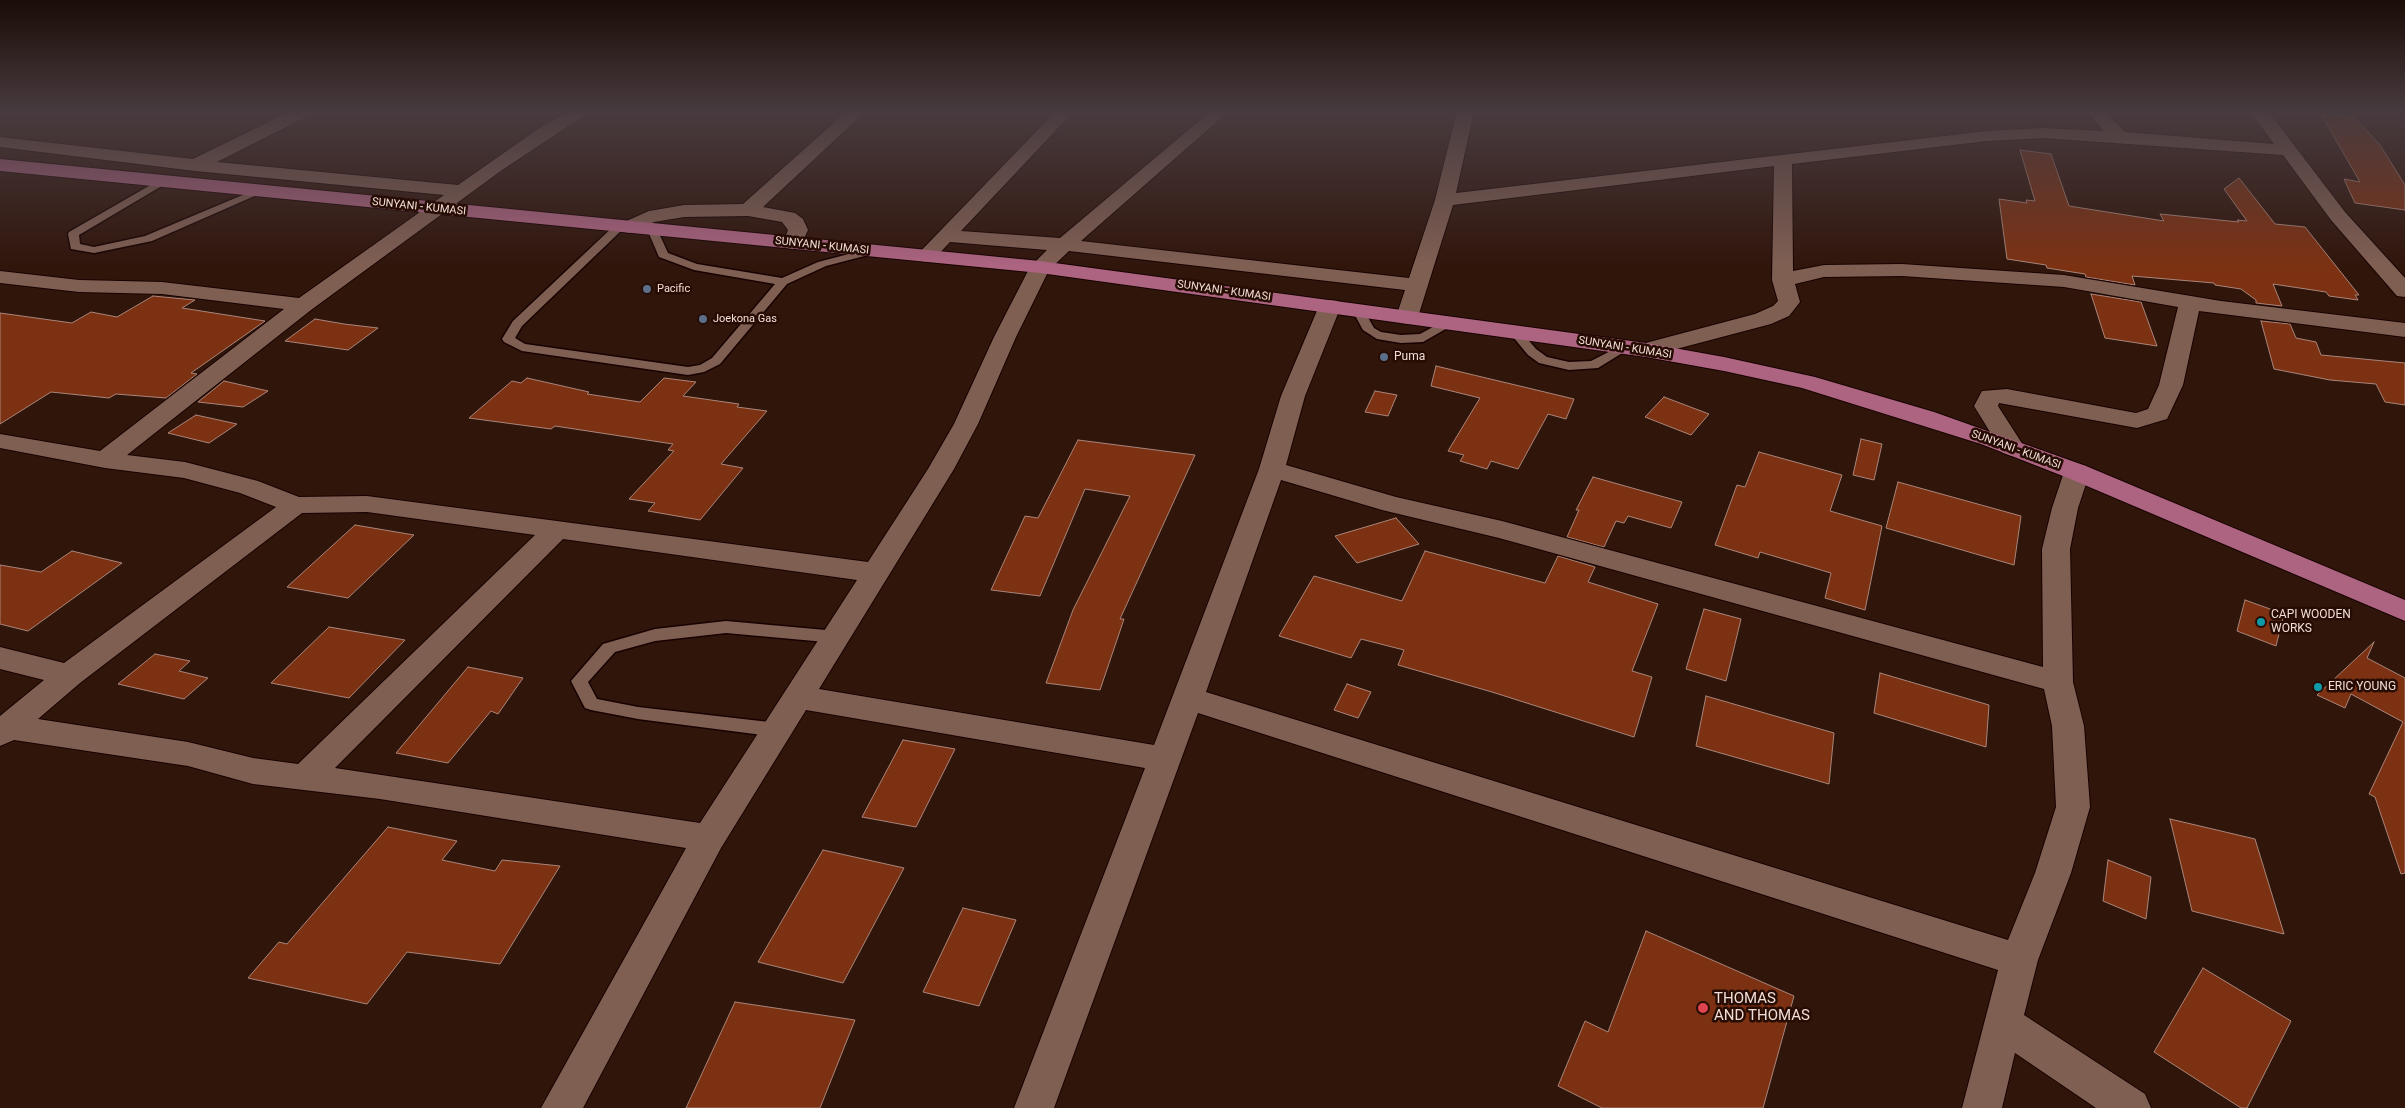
<!DOCTYPE html>
<html>
<head>
<meta charset="utf-8">
<style>
	body { margin:0 }
	canvas { display:block; background:#30150b }
</style>
</head>
<body>
<canvas width="2405" height="1108"></canvas>
<script>
const c = document.querySelector('canvas').getContext('2d');
c.lineJoin = 'round';
function fill(path, color) { c.fillStyle = color; c.fill(path, 'evenodd'); }
const toPath = rows => new Path2D(rows.map(r => 'M' + r).join(''));
function stroke(path, color, width, dash) { c.strokeStyle = color; c.lineWidth = width; c.lineCap = dash ? 'butt' : 'round'; c.setLineDash(dash || []); c.stroke(path); }
function label(font, color, halo, rows, align = 'center') {
  c.font = font + ' Roboto,sans-serif'; c.lineWidth = 5; c.setLineDash([]); c.textBaseline = 'middle'; c.strokeStyle = halo; c.fillStyle = color; for (const [text, x, y, turn = 0] of rows) {
    c.save(); c.translate(x, y); c.rotate((+turn || 0) * Math.PI / 180); c.textAlign = isNaN(turn) ? turn : align; if (halo) c.strokeText(text, 0, 0); c.fillText(text, 0, 0); c.restore();
  }
}
const building = toPath([
	[2321,114,2354,117,2380,145,2405,185,2405,210,2355,203,2344,179,2360,182,2321,114],
	[2020,150,2051,154,2069,206,2164,221,2160,214,2239,222,2237,220,2247,221,2224,189,2239,178,2275,224,2305,227,2359,295,2355,295,2358,300,2329,296,2326,292,2273,284,2282,306,2256,303,2256,300,2241,289,2215,285,2214,283,2132,276,2135,285,2086,277,2085,274,2047,268,2046,265,2007,259,1999,199,2027,203,2026,200,2035,201,2020,150],
	[2091,294,2141,302,2157,346,2105,338,2091,294],
	[153,296,195,300,182,308,265,321,191,373,197,374,166,398,116,394,109,398,51,392,0,424,0,313,72,323,91,312,117,317,153,296],
	[315,319,344,324,378,328,348,350,285,341,315,319],
	[2261,321,2290,324,2296,338,2316,342,2321,355,2405,363,2405,405,2385,402,2376,384,2330,380,2274,369,2261,321],
	[1436,366,1574,399,1566,419,1548,414,1518,469,1491,461,1487,469,1460,461,1464,455,1448,451,1480,398,1431,386,1436,366],
	[527,378,589,392,587,394,640,402,664,378,696,382,683,396,739,404,737,407,767,411,721,464,743,468,700,520,648,511,655,503,629,499,674,451,668,450,673,444,555,426,551,429,469,418,512,381,521,383,527,378],
	[224,381,268,391,243,407,198,402,224,381],
	[1375,391,1397,395,1388,416,1365,412,1375,391],
	[1664,397,1709,414,1691,435,1645,417,1664,397],
	[196,415,237,424,209,443,168,433,196,415],
	[1861,439,1882,444,1874,480,1853,475,1861,439],
	[1078,440,1195,455,1120,619,1124,619,1100,690,1046,683,1073,610,1130,496,1085,489,1040,596,991,590,1025,516,1038,518,1078,440],
	[1759,452,1842,475,1830,511,1882,526,1865,610,1825,598,1831,573,1760,552,1758,558,1715,545,1737,485,1745,487,1759,452],
	[1593,477,1682,502,1671,528,1628,516,1624,523,1616,521,1604,547,1567,537,1579,510,1576,510,1593,477],
	[1898,482,2021,516,2014,565,1886,528,1898,482],
	[1396,518,1419,544,1357,563,1335,536,1396,518],
	[355,525,414,535,348,598,287,587,355,525],
	[72,551,122,563,28,631,0,624,0,565,41,572,72,551],
	[1425,551,1545,583,1558,556,1595,567,1588,582,1658,604,1632,671,1652,677,1634,737,1492,692,1398,665,1404,650,1361,639,1351,658,1279,636,1314,576,1402,601,1425,551],
	[2245,600,2284,614,2276,646,2237,631,2245,600],
	[1704,609,1741,619,1726,681,1686,669,1704,609],
	[329,627,405,640,349,698,271,683,329,627],
	[2374,642,2367,658,2405,678,2405,873,2401,874,2375,797,2369,794,2403,722,2351,694,2345,708,2317,695,2374,642],
	[155,654,190,661,179,671,208,678,184,699,118,684,155,654],
	[468,667,523,678,498,714,491,711,448,763,396,753,468,667],
	[1880,673,1989,705,1986,747,1874,713,1880,673],
	[1347,684,1371,692,1358,718,1334,710,1347,684],
	[1706,696,1834,733,1829,784,1696,746,1706,696],
	[903,740,955,749,916,827,862,817,903,740],
	[2170,819,2255,839,2284,934,2192,911,2170,819],
	[388,827,457,841,442,860,495,871,502,860,560,866,500,964,407,952,367,1004,248,978,279,942,287,944,388,827],
	[823,850,904,868,843,983,758,962,823,850],
	[2108,860,2151,877,2146,919,2103,901,2108,860],
	[963,908,1016,920,979,1006,923,992,963,908],
	[1646,931,1794,996,1763,1108,1602,1108,1558,1086,1585,1021,1608,1032,1646,931],
	[2203,968,2291,1021,2247,1108,2241,1108,2154,1052,2203,968],
	[735,1002,855,1020,820,1108,686,1108,735,1002]
]);
const lane = toPath([
	[161,179,166,182,165,184,79,235,80,244,94,247,145,236,257,189,261,188,266,191,152,241,94,253,71,249,68,234,69,232,161,179],
	[620,223,624,224,624,228,522,326,515,338,525,344,688,367,700,365,712,358,775,284,694,270,659,257,647,229,652,226,657,229,668,253,697,264,782,278,818,262,872,248,878,251,876,253,826,266,787,284,720,364,704,372,688,375,522,351,504,342,502,339,513,321,616,224,620,223],
	[1358,306,1362,307,1374,328,1381,332,1401,335,1420,334,1446,320,1454,320,1456,323,1423,342,1401,343,1377,339,1363,330,1352,310,1358,306],
	[1515,328,1519,329,1536,349,1547,357,1569,362,1591,361,1626,343,1632,347,1598,368,1569,370,1539,363,1528,355,1509,332,1515,328],
	[726,621,837,631,843,633,845,637,843,641,837,643,726,633,655,641,615,652,588,682,597,699,638,707,778,723,784,725,787,730,784,735,778,737,638,719,591,710,585,708,571,681,603,644,655,629,726,621]
]);
const street = toPath([
	[291,111,313,111,310,115,217,162,458,185,541,127,570,111,591,111,502,170,311,310,127,455,185,462,258,481,299,497,367,496,868,562,928,469,954,424,994,337,1030,267,1047,250,950,242,933,260,926,262,919,260,916,256,1056,111,1074,111,961,231,1060,238,1211,111,1229,111,1081,241,1409,278,1435,200,1457,111,1474,111,1456,193,1987,131,2043,128,2104,131,2087,111,2104,111,2125,132,2274,144,2250,111,2268,111,2345,212,2405,278,2405,297,2397,296,2331,220,2283,155,2043,138,1987,141,1792,164,1793,271,1824,265,1902,264,2064,275,2221,301,2405,323,2405,337,2199,311,2183,385,2167,419,2137,428,1999,403,1998,406,2025,448,2021,453,2012,456,2003,453,1974,406,1982,391,2007,389,2136,413,2148,409,2159,385,2178,307,2064,287,1902,276,1824,277,1795,284,1800,302,1789,316,1771,324,1646,357,1638,355,1635,350,1638,345,1755,314,1773,306,1778,301,1772,280,1774,166,1453,205,1418,317,1415,322,1407,324,1399,322,1396,317,1405,290,1069,251,1049,270,1016,337,978,424,954,469,819,689,1154,745,1259,469,1281,396,1319,306,1322,301,1330,300,1338,301,1341,306,1305,396,1286,465,1396,497,1502,521,2043,667,2042,549,2052,508,2064,472,2068,466,2077,464,2086,466,2090,472,2078,508,2070,549,2073,682,2084,726,2090,807,2071,873,2038,960,2024,1015,2145,1094,2151,1108,2096,1108,2015,1053,2002,1108,1962,1108,1998,970,1198,713,1054,1108,1014,1108,1145,768,806,710,721,848,583,1108,541,1108,686,848,380,799,253,784,188,766,14,740,0,746,0,716,44,680,0,669,0,647,64,663,276,507,240,493,184,478,105,468,0,448,0,434,100,451,284,309,162,294,79,292,0,283,0,271,79,280,162,282,299,298,444,195,195,171,0,147,0,137,193,159,291,111],
	[1281,480,1382,510,1499,538,2044,689,2052,726,2056,807,2035,873,2008,940,1206,692,1281,480],
	[367,512,535,535,298,764,253,758,188,742,38,719,80,683,302,513,367,512],
	[563,539,857,580,700,823,335,768,563,539],
	[847,111,866,111,763,207,795,213,803,219,808,230,800,247,793,249,786,247,783,243,788,230,782,222,748,216,684,217,654,222,629,233,622,231,619,227,622,223,649,211,684,205,743,204,847,111]
]);
const primary = toPath([
	[0,159,1040,261,1646,343,1724,357,1815,377,1934,412,2086,466,2405,600,2405,621,2068,478,1981,444,1802,388,1724,371,1646,357,1040,273,0,171,0,159]
]);
const markers = [
	[647,289,5,"#5c6f8a"],
	[703,319,5,"#5c6f8a"],
	[1384,357,5,"#5c6f8a"],
	[2261,622,5,"#0f9aa8"],
	[2318,687,5,"#0f9aa8"],
	[1703,1008,6,"#e0444e"]
];
const farStreetnames = [
	["SUNYANI - KUMASI",419,207,6],
	["SUNYANI - KUMASI",822,246,6],
	["SUNYANI - KUMASI",1224,291,8],
	["SUNYANI - KUMASI",1625,348,9],
	["SUNYANI - KUMASI",2016,450,20]
];
const farPoinames = [
	["Pacific",657,289],
	["Joekona Gas",713,319]
];
const poiNames = [
	["Puma",1394,357],
	["CAPI WOODEN",2271,615],
	["WORKS",2271,629],
	["ERIC YOUNG",2328,687]
];
const nearPoinames = [
	["THOMAS",1714,999],
	["AND THOMAS",1714,1016]
];
fill(building, '#7c3113');
stroke(building, '#a98579', 1);
stroke(lane, '#170200', 3);
stroke(street, '#170200', 2);
stroke(primary, '#170200', 2);
fill(lane, '#805f53');
fill(street, '#805f53');
fill(primary, '#ac6481');
const sky = c.createLinearGradient(0, 0, 0, 266);
sky.addColorStop(0, '#1a0c06');
sky.addColorStop(0.42, '#483b3f');
sky.addColorStop(1, '#483b3f00');
c.fillStyle = sky;
c.fillRect(0, 0, 2405, 266);
for (const [x, y, r, color] of markers) { const dot = new Path2D(); dot.arc(x, y, r, 0, 2 * Math.PI); c.fillStyle = color; c.fill(dot); stroke(dot, '#260c03', 2); }
label('11px', '#f2ded7', '#260c03', farStreetnames);
label('11px', '#f2ded7', '#260c03', farPoinames, 'left');
label('12px', '#f2ded7', '#260c03', poiNames, 'left');
label('15px', '#f2ded7', '#260c03', nearPoinames, 'left');
</script>
</body>
</html>
